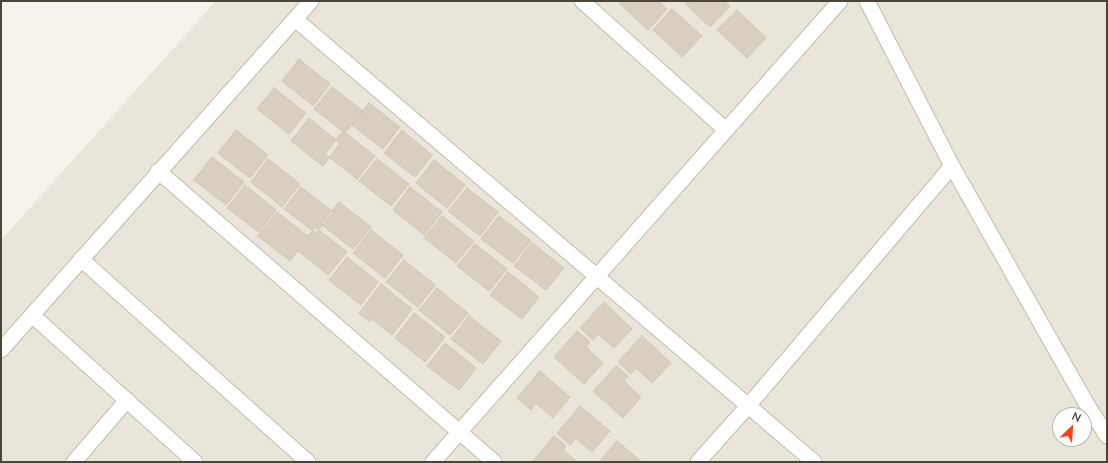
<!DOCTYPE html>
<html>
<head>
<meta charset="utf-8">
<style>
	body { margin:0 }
	#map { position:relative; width:1108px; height:463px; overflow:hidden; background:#f6f3ec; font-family:Lato,sans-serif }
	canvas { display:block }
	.frame { position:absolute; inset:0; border:2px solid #4b4439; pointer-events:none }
	.north { position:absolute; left:1052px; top:407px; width:40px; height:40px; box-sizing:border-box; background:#fff; border:1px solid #b7b4b0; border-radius:50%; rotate:25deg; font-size:11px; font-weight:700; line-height:16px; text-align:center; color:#4b4439 }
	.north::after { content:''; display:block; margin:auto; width:14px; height:18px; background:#fc3f1d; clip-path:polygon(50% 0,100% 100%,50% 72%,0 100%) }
</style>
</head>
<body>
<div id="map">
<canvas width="1108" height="463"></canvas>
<div class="frame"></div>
<div class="north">N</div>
</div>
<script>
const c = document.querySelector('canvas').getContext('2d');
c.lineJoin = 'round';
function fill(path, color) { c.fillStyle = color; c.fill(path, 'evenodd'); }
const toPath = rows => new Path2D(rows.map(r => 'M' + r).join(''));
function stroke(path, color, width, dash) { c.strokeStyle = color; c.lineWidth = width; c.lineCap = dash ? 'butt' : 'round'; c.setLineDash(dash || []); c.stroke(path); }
const residential = toPath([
	[216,1,1107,1,1107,462,1,462,1,240],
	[1060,415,1084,415,1084,439,1060,439]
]);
const building = toPath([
	[621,1,659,1,667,9,648,30,619,3,621,1],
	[683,1,724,1,730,6,710,27,683,1],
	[672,9,702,36,682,57,653,30,672,9],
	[737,10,766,38,747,58,717,30,737,10],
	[299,59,330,84,313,106,282,81,299,59],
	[332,87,363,111,345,133,314,109,332,87],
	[274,88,306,113,289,134,257,109,274,88],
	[369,103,400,127,383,149,352,125,369,103],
	[309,118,340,143,323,166,291,141,309,118],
	[236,130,268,155,250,178,218,153,236,130],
	[402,130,432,155,415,177,384,153,402,130],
	[343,131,375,156,357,179,325,154,343,131],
	[212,157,244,182,226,205,194,180,212,157],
	[268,159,300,184,282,207,251,182,268,159],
	[377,159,409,184,391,206,359,181,377,159],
	[434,160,465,185,447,208,416,183,434,160],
	[245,185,276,210,259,232,227,208,245,185],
	[301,187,333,212,316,233,284,209,301,187],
	[410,187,442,212,424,235,393,210,410,187],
	[467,188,498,212,480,236,448,211,467,188],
	[339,202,371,227,353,249,321,224,339,202],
	[277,212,309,237,290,261,258,236,277,212],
	[442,216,474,241,456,263,424,238,442,216],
	[499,216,531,241,513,263,481,239,499,216],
	[315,227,347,252,328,275,297,250,315,227],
	[371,230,403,255,385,278,353,253,371,230],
	[532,243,564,268,546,290,514,266,532,243],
	[475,244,507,269,489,291,457,266,475,244],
	[347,257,378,282,361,305,329,280,347,257],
	[404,260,435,285,418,307,386,282,404,260],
	[508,272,539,297,522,319,490,295,508,272],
	[381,284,412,309,392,335,372,319,370,322,359,313,381,284],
	[437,288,468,313,450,335,419,310,437,288],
	[604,302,632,329,614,348,598,334,593,340,580,328,604,302],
	[414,313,445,337,425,362,395,338,414,313],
	[469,316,501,341,483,364,451,339,469,316],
	[577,331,590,342,586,347,603,363,584,384,554,357,577,331],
	[642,336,671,363,652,383,636,368,631,374,618,362,642,336],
	[445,343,476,368,459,390,427,366,445,343],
	[616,366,628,376,624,381,641,397,623,418,593,391,616,366],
	[540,371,570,397,553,418,536,403,531,410,517,398,540,371],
	[580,406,610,431,592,452,576,438,570,445,557,433,580,406],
	[554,436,566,446,563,450,577,462,532,462,554,436],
	[617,441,642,462,599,462,617,441]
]);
const street = toPath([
	[582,1,726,130],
	[867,1,952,166,1086,403,1107,436],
	[295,19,814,462],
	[158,171,494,462],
	[81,259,308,462],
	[32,315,195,462],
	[1,350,311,1],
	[74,462,127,400],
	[433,462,840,1],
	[698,462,748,406,952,166]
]);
fill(residential, '#eae5da');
fill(building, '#d8cfc1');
stroke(building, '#d3c7b4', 1);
stroke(street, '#c2bbae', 17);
stroke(street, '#fff', 15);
</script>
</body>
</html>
